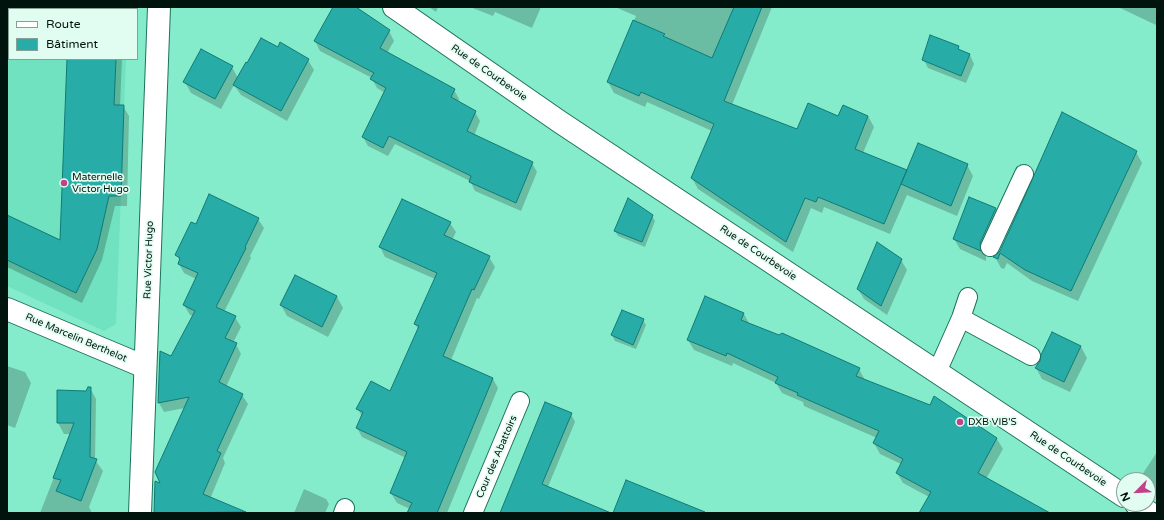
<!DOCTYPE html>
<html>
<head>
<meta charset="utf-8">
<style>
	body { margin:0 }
	#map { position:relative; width:1164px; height:520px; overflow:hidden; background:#85eccb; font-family:"Varela Round",sans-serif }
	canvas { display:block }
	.frame { position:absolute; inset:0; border:8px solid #00140d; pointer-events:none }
	.legend { position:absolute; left:8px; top:8px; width:130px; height:52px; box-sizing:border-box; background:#e1fdf2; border:1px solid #87a096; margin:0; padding:5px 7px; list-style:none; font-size:12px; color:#00140d }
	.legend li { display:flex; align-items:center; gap:8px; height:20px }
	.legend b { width:20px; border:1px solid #87a096 }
	.north { position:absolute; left:1116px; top:472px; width:40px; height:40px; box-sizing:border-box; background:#e1fdf2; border:1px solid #87a096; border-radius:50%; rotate:246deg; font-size:11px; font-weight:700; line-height:16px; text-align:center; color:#00140d }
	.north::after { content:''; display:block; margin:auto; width:14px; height:18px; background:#c34187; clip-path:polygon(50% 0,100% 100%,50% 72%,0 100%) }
</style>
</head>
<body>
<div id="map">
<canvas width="1164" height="520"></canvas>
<div class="frame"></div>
<ul class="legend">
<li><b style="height:5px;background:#fff"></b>Route</li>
<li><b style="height:11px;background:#28aca7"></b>Bâtiment</li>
</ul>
<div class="north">N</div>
</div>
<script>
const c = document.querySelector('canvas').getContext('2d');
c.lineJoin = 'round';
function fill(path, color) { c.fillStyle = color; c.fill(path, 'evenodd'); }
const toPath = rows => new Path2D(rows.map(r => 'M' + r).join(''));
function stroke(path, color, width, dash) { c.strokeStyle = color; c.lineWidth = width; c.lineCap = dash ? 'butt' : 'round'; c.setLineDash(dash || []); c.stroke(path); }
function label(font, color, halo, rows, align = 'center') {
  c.font = font + ' "Varela Round",sans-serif'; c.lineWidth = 3.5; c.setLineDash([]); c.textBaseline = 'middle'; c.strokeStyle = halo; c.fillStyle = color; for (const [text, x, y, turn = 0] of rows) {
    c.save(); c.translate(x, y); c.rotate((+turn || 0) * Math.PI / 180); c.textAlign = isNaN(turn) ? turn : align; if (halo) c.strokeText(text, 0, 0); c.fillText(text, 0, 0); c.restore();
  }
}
const built = toPath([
	[7,7,128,7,128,9,9,9,9,59,126,59,123,132,119,132,117,169,122,169,116,324,104,331,7,286]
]);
const shadow = toPath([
	[70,7,124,7,124,9,70,9],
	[334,7,354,7,389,31,394,41,387,53,454,90,459,99,458,102,475,112,480,121,474,136,532,163,537,172,521,211,475,191,470,181,395,144,388,156,368,146,363,137,385,93,377,88,372,79,372,78,320,51,315,41],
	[429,7,438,7,436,12],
	[470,7,541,7,532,28,495,12,493,16],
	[615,7,772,7,732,105,797,130,839,118,868,116,874,127,863,153,906,171,967,165,973,176,957,216,907,195,890,234,824,207,822,213,811,208,793,252,698,189,692,178,712,131,647,102,645,107,614,93,608,82,636,16],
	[1118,7,1157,7,1157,22,1156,25],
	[958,47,961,52,970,55,974,64,966,83,928,68,924,60],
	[278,48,308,60,314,70,287,121,241,95,234,85,221,109,191,93,185,82,232,67,238,78],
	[68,59,122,59,120,106,123,106,129,116,127,206,115,206,102,260,82,303,7,267,7,216,61,242],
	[1136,152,1142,163,1078,301,1032,281,1007,263,1004,269,1001,268,995,257],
	[970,199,996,209,1002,220,986,254,986,261,960,249,954,239],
	[652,216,655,221,645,247,618,236,615,231],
	[258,219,264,228,250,256,251,258,224,312,235,317,241,327,233,343,236,344,241,354,226,387,242,395,248,404,223,458,225,463,210,499,215,508,213,513,155,513,156,483,162,485,185,408,164,412,159,403,161,353,171,358,193,316,190,315,184,305,196,279,184,273,179,264,180,261,177,255,197,226],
	[450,223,456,232,452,240,489,257,495,267,479,299,477,298,451,360,493,379,498,388,447,513,408,513,410,509,397,503,391,493,406,458,362,437,357,428,362,417,358,409,391,392,418,329,415,324,435,279,385,257,380,247],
	[901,260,907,270,887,315,864,299,858,289],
	[295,277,337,297,343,308,328,337,287,316,281,305],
	[744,314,750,325,859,369,865,380,997,439,1003,449,986,479,1039,513,920,513,929,497,903,483,897,473,901,464,880,454,874,443,877,438,804,406,803,402,782,393,776,383,733,363,732,366,694,350,688,340],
	[643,320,646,325,636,349,615,341,612,335],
	[1053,334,1081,347,1087,358,1070,392,1042,379,1036,368,1041,361],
	[7,366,25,372,31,383,15,428,7,425],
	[90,388,96,399,95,460,103,471,89,507,92,513,40,513,71,434,64,434,58,423],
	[571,414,575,422,537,513,501,513],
	[1157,452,1157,495,1148,489,1148,480,1141,480,1140,478],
	[304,489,326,499,329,504,325,513,294,513]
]);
const building = toPath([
	[333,7,356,7,390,30,380,48,455,89,451,97,476,111,467,131,533,162,516,203,469,182,471,176,389,136,383,148,362,137,386,88,370,79,374,73,314,41,333,7],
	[734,7,762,7,724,101,797,129,808,103,838,116,843,105,868,116,855,149,907,170,884,224,818,197,816,202,805,198,786,242,691,178,714,124,641,92,639,96,607,82,633,20,665,34,663,36,712,58,734,7],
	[930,35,959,46,958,49,970,54,961,76,922,60,930,35],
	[261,38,278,47,280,42,309,59,281,111,233,85,246,62,247,63,261,38],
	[201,49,233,66,215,99,183,82,201,49],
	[67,59,116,59,114,105,124,105,121,196,109,196,97,249,76,293,7,260,7,215,60,240,67,59],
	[1062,112,1137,151,1071,291,1025,270,1000,253,998,259,993,257,1000,251,1016,216,1062,112],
	[918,143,968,164,951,206,901,184,918,143],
	[209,194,259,218,245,247,246,248,216,307,236,316,225,338,237,343,219,382,243,394,217,451,221,453,203,494,246,512,154,513,155,481,160,483,155,472,189,397,158,403,160,351,171,356,195,311,183,305,198,273,178,264,180,258,175,255,191,222,196,224,209,194],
	[969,197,996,208,980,243,981,251,953,239,969,197],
	[628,198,653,215,642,242,614,231,628,198],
	[402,199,451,222,444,235,490,256,474,290,472,289,443,356,493,378,437,513,407,513,412,503,390,493,407,452,356,428,363,412,356,409,371,381,390,391,419,326,414,324,437,273,379,247,402,199],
	[877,242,902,259,881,306,857,289,877,242],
	[295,275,337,296,322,327,280,305,295,275],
	[705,296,744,313,741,320,779,335,782,333,860,368,856,376,930,405,934,396,997,438,978,473,1050,513,919,513,931,492,896,473,903,459,873,443,879,431,797,395,798,393,775,383,778,377,727,353,726,356,687,340,705,296],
	[622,310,644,319,633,345,611,335,622,310],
	[1052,332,1081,346,1064,382,1035,368,1040,361,1041,355,1052,332],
	[88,387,91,387,90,457,97,459,81,501,56,491,61,480,53,478,74,423,57,423,57,390,86,391,88,387],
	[545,402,572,413,542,484,611,513,500,513,545,402],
	[626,480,705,512,705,513,613,513,626,480]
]);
const service = toPath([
	[990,247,1024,174],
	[961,318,1031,356],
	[937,372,961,318,968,297],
	[343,513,345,508],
	[473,513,520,401]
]);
const minor = toPath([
	[7,309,145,367],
	[140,513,159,7]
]);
const tertiary = toPath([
	[394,7,560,122,1124,496],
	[1136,504,1150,513]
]);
const markers = [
	[64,183,4,"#c34187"],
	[960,422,4,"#c34187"]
];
const streetNames = [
	["Rue de Courbevoie",489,73,35],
	["Rue de Courbevoie",758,253,34],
	["Rue Victor Hugo",149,260,-88],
	["Rue Marcelin Berthelot",76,338,23],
	["Cour des Abattoirs",497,457,-67],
	["Rue de Courbevoie",1068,459,34]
];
const poiNames = [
	["Maternelle",72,177],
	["Victor Hugo",72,189],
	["DXB VIB'S",968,422]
];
fill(built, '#70e2bf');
fill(shadow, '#0003');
fill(building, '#28aca7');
stroke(building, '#117a76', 1);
stroke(service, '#1d725b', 20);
stroke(minor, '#1d725b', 24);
stroke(tertiary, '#1d725b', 24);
stroke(service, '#fff', 18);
stroke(minor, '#fff', 22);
stroke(tertiary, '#fff', 22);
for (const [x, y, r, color] of markers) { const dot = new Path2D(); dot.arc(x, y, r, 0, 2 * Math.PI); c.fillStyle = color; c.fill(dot); stroke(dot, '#e1fdf2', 1.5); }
label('10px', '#00140d', '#e1fdf2', streetNames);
label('10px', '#00140d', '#e1fdf2', poiNames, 'left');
</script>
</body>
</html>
